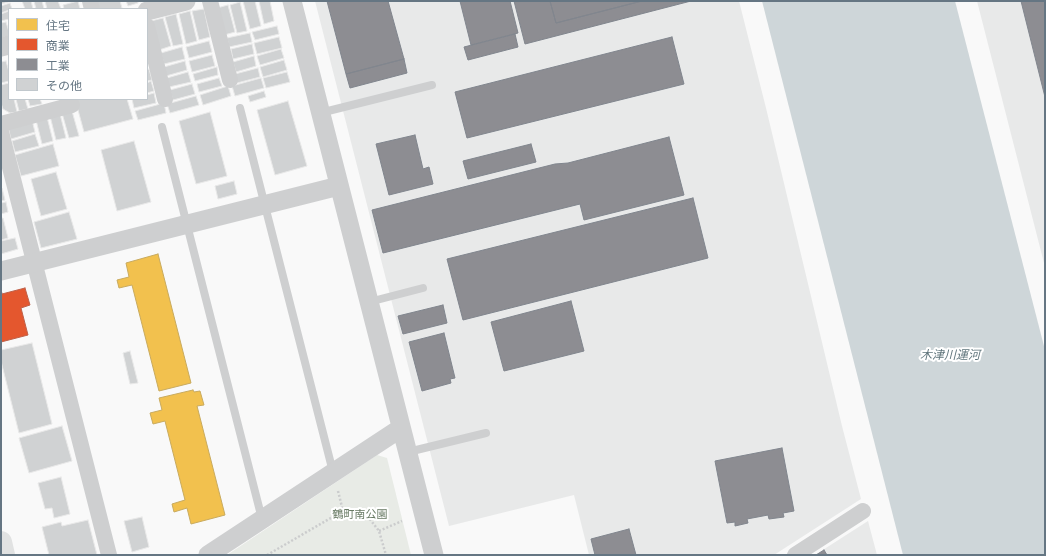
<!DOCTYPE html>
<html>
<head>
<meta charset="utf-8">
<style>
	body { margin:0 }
	#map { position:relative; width:1046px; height:556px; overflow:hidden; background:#f9f9f9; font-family:Rubik,"Noto Sans JP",sans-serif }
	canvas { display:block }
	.frame { position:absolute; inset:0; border:2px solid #657683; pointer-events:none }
	.legend { position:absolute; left:8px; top:8px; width:140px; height:92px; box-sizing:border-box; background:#fff; border:1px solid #c1c8cd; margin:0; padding:5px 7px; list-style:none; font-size:12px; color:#657683 }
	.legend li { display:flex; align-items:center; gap:8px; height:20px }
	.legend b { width:20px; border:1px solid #c1c8cd }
</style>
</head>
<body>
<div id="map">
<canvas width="1046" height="556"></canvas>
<div class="frame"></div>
<ul class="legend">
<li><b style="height:11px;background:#f2c14e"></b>住宅</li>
<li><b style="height:11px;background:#e4572e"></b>商業</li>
<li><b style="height:11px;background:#8d8d92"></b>工業</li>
<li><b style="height:11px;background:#d0d2d3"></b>その他</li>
</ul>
</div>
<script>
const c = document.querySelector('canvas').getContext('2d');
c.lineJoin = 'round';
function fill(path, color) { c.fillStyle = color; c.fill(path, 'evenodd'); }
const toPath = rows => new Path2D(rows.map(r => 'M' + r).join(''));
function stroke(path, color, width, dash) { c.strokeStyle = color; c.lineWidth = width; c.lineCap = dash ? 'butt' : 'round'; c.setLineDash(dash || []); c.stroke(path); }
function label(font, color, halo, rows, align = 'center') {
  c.font = font + ' Rubik,"Noto Sans JP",sans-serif'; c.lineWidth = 4; c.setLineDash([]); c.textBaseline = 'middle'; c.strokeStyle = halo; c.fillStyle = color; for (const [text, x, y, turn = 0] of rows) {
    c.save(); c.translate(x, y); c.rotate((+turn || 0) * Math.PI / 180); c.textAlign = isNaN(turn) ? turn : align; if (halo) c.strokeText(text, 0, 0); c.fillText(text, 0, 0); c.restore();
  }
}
const built = toPath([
	[315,1,739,1,766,108,842,426,861,499,774,555,589,555,574,495,449,526],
	[977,1,1045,1,1045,267],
	[868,521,877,555,815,555]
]);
const green = toPath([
	[377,455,387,458,411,555,227,555]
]);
const water = toPath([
	[762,1,955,1,1045,350,1045,555,903,555]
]);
const homes = toPath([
	[158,254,191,383,159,391,132,285,119,288,117,280,129,277,126,263,158,254],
	[193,390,194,392,200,391,204,405,197,406,225,515,191,524,187,508,174,512,172,504,185,500,165,421,153,424,150,413,162,410,159,398,193,390]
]);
const shops = toPath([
	[25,288,30,305,21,308,28,335,1,342,1,289,2,294,25,288]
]);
const industry = toPath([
	[327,1,388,1,404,59,346,74,327,1],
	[460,1,510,1,518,33,471,45,460,1],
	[514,1,550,1,556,23,642,1,691,1,525,44,514,1],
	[550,1,642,1,556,23,550,1],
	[1021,1,1045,1,1045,97,1021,1],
	[515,34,518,47,468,60,464,47,515,34],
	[672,37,684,84,467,138,455,92,672,37],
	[404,59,407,73,350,88,346,74,404,59],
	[415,135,423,169,429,167,433,184,389,195,376,144,415,135],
	[669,137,684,195,584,220,580,204,383,253,372,210,555,164,568,163,669,137],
	[531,144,536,162,468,179,463,161,531,144],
	[693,198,708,258,463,320,447,259,693,198],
	[571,301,584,351,504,371,491,322,571,301],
	[443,305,447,323,403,334,398,316,443,305],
	[444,333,455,378,450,379,451,383,422,391,409,342,444,333],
	[782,448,794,511,783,513,784,517,769,519,768,515,747,519,748,523,735,526,735,522,727,523,715,461,782,448],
	[629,529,636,555,595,555,591,539,629,529],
	[824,550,827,555,816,555,824,550]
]);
const building = toPath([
	[1,1,12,1,1,4,1,1],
	[22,1,31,1,33,9,25,9,22,1],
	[34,1,42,1,44,9,36,9,34,1],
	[45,1,58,1,61,9,47,9,45,1],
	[78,1,80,9,64,9,63,5,78,1],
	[97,1,120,1,122,8,118,9,99,9,97,1],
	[126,1,138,1,138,3,128,6,126,1],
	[243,1,255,1,261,26,250,29,243,1],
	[259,1,270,1,274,21,264,24,259,1],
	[240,2,247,31,237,33,230,5,240,2],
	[10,3,12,9,9,9,9,10,1,13,1,6,10,3],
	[228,5,235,32,224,35,217,8,228,5],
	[204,9,210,37,199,40,192,11,204,9],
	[9,11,9,19,1,21,1,14,9,11],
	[190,11,197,41,186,44,179,14,190,11],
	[176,14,183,44,173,46,165,17,176,14],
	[163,18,171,46,159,50,151,21,163,18],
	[6,22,9,32,9,36,1,38,1,23,6,22],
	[277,26,279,34,255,40,252,32,277,26],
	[250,33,252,42,229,47,227,38,250,33],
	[279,37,282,48,257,54,254,43,279,37],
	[209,41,212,52,189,58,186,47,209,41],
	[252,44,254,54,233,59,231,49,252,44],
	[182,47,185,59,164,64,161,53,182,47],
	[281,49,284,58,260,65,257,56,281,49],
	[212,55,215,66,192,72,189,61,212,55],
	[254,56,256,66,236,72,233,62,254,56],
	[284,60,287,70,263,77,260,67,284,60],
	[6,61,9,72,9,81,1,83,1,62,6,61],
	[185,61,187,70,166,76,164,67,185,61],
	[217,67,218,75,195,81,193,74,217,67],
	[258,68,260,77,237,83,235,74,258,68],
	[149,69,152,80,147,81,147,70,149,69],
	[188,72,191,82,169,87,167,78,188,72],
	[287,72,290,82,266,88,263,78,287,72],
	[219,78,222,86,199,92,197,84,219,78],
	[261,78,264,88,235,96,232,86,261,78],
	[151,81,154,91,147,93,147,83,151,81],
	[9,83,9,99,14,99,17,112,10,113,3,109,1,103,1,85,9,83],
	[192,84,195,94,173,100,170,90,192,84],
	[228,86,231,96,203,105,200,95,228,86],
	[264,91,266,97,250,102,248,96,264,91],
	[154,93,156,103,134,108,132,99,147,99,147,95,154,93],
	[196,96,199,105,170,113,167,104,196,96],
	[16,99,25,99,28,109,19,111,16,99],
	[28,99,40,99,42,104,30,106,28,99],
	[75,99,127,99,133,119,84,132,75,99],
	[288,101,307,166,275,175,257,110,288,101],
	[164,103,166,113,138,120,135,111,164,103],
	[72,111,79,136,69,138,62,113,72,111],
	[210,112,227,176,196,184,179,121,210,112],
	[60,114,66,138,56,140,50,116,60,114],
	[47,117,53,141,42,144,36,120,47,117],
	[32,120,35,132,11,139,8,127,32,120],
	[35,134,39,146,15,152,12,141,35,134],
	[134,141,151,202,117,211,101,150,134,141],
	[53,144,59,166,21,176,15,155,53,144],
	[56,172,67,209,41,216,31,179,56,172],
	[234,181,237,194,218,199,215,186,234,181],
	[1,188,2,188,5,200,1,201,1,188],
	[6,202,8,212,1,214,1,203,6,202],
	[69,212,77,239,41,248,34,222,69,212],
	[1,218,3,218,8,238,1,240,1,218],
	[15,238,18,249,1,254,1,241,15,238],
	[32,343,52,424,19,433,1,361,1,350,32,343],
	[130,351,138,383,130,384,123,353,130,351],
	[62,426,72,461,29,473,19,438,62,426],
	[61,477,70,514,54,518,52,508,45,509,38,483,61,477],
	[142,517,149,547,132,552,124,521,142,517],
	[88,520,97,555,49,555,42,527,61,522,62,526,88,520]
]);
const path = toPath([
	[338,491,343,511],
	[379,531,402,521],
	[267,555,343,511,369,518,379,531,386,555]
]);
const service = toPath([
	[240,108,333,472],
	[320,113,432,85],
	[162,127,262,519],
	[369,302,423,288],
	[408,452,486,433]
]);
const minor = toPath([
	[90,1,92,9],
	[210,1,230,80],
	[147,26,165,99],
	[1,124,72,105],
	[1,132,109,555],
	[795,555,863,511]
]);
const tertiary = toPath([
	[292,1,434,555],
	[147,11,186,1],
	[1,47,9,45],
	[1,271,339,186],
	[208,555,401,428]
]);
const primary = toPath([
	[1,542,4,555]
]);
const parkNames = [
	["鶴町南公園",360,515]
];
const waterNames = [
	["木津川運河",950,356]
];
fill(built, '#e8e9e9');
fill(green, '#e8ebe6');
fill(water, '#ced6d9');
fill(homes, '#f2c14e');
stroke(homes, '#c8aa5e', 1);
fill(shops, '#e4572e');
stroke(shops, '#be6048', 1);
fill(industry, '#8d8d92');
stroke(industry, '#81868e', 1);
fill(building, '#d0d2d3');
stroke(building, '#e8e8e8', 1);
stroke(path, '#cbcccd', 2.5, [2, 2]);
stroke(service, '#cecfd0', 8);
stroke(minor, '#cecfd0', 16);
stroke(tertiary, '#cecfd0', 19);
stroke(primary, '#e1e2e2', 22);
label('11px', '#687a64', '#fff', parkNames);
label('italic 12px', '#60757c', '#fff', waterNames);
</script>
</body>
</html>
